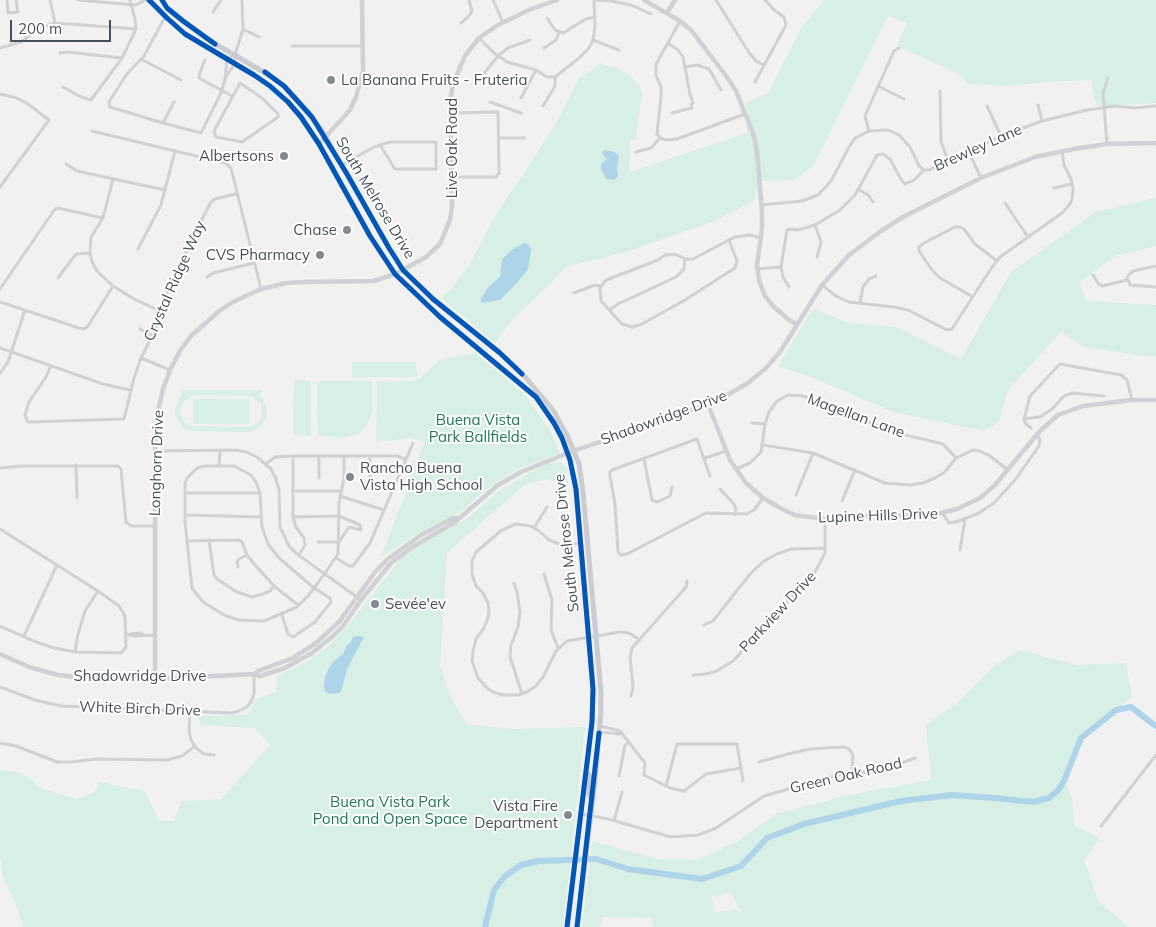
<!DOCTYPE html>
<html>
<head>
<meta charset="utf-8">
<style>
	body { margin:0 }
	#map { position:relative; width:1156px; height:927px; overflow:hidden; background:#f1f1f1; font-family:Mulish,sans-serif }
	canvas { display:block }
	.scale { position:absolute; left:10px; top:20px; width:101px; height:22px; box-sizing:border-box; border:2px solid #49505c; border-top:0; padding-left:6px; font-size:15px; line-height:18px; white-space:nowrap; color:#49505c; -webkit-text-stroke:4px #fff; paint-order:stroke }
</style>
</head>
<body>
<div id="map">
<canvas width="1156" height="927"></canvas>
<div class="scale">200 m</div>
</div>
<script>
const c = document.querySelector('canvas').getContext('2d');
c.lineJoin = 'round';
function fill(path, color) { c.fillStyle = color; c.fill(path, 'evenodd'); }
const toPath = rows => new Path2D(rows.map(r => 'M' + r).join(''));
function stroke(path, color, width, dash) { c.strokeStyle = color; c.lineWidth = width; c.lineCap = dash ? 'butt' : 'round'; c.setLineDash(dash || []); c.stroke(path); }
function label(font, color, halo, rows, align = 'center') {
  c.font = font + ' Mulish,sans-serif'; c.lineWidth = 4; c.setLineDash([]); c.textBaseline = 'middle'; c.strokeStyle = halo; c.fillStyle = color; for (const [text, x, y, turn = 0] of rows) {
    c.save(); c.translate(x, y); c.rotate((+turn || 0) * Math.PI / 180); c.textAlign = isNaN(turn) ? turn : align; if (halo) c.strokeText(text, 0, 0); c.fillText(text, 0, 0); c.restore();
  }
}
const green = toPath([
	[824,0,1156,0,1156,103,1096,106,1091,80,1045,82,1008,86,968,84,959,74,897,46,907,23,888,16,814,165,794,180,759,181,754,201,710,223,619,254,566,267,548,286,511,321,495,343,441,298,452,288,470,264,490,225,512,190,519,181,559,118,579,78,598,66,600,63,617,68,630,76,640,86,642,93,636,139,631,140,629,169,631,172,747,133,746,103,768,93,801,28],
	[1156,198,1156,246,1115,256,1079,283,1086,301,1156,305,1156,356,1145,356,1084,347,1061,332,1008,390,999,422,984,431,893,412,819,380,778,366,810,313,815,309,848,323,896,327,961,359,1011,272,1096,212],
	[475,353,524,394,549,429,560,453,514,471,485,490,462,511,424,530,381,557,425,442,411,438,376,442,377,382,411,381,419,379,441,359],
	[352,362,416,362,417,377,352,377],
	[296,380,310,381,311,382,311,434,310,436,296,435,293,434,294,382],
	[320,381,372,381,372,413,367,425,358,434,343,438,318,435,317,384],
	[180,390,262,390,260,395,267,408,266,418,261,426,250,432,189,431,181,426,175,415,176,405,182,396],
	[193,395,251,396,261,404,262,416,258,423,249,427,191,426,183,421,180,411,183,402],
	[193,399,249,399,249,424,193,424],
	[561,462,567,468,568,487,546,479,525,484,447,553,440,666,449,694,466,724,512,729,585,727,563,927,23,927,16,905,3,878,0,854,0,770,20,772,43,789,76,799,94,793,100,782,145,791,159,821,174,821,182,801,221,799,270,745,255,728,200,725,199,716,247,715,256,699,276,692,277,676,304,663,327,647,345,629,411,546,465,520,500,490,525,475,546,464],
	[1021,650,1076,665,1126,663,1132,697,1081,738,1064,781,1072,798,1074,825,1100,838,1084,860,1099,902,1129,927,654,927,650,918,602,917,600,927,582,927,592,841,657,859,698,860,738,841,776,814,844,796,931,780,926,725,958,702,995,665],
	[731,893,741,912,733,909,734,910,714,912,712,896]
]);
const water = toPath([
	[604,150,614,152,619,156,617,168,618,176,614,180,606,179,601,169,601,164,607,159,602,153],
	[524,243,528,244,531,249,528,269,516,284,500,300,481,303,481,298,488,287,500,277,502,259,512,250],
	[357,636,364,637,347,669,342,689,339,693,329,694,325,691,324,686,325,677,329,668,334,661,343,654,347,645,351,642,352,638]
]);
const river = toPath([
	[485,927,494,890,505,876,521,865,538,861,596,859,628,869,702,879,741,866,767,838,804,824,901,801,952,795,995,798,1033,802,1049,798,1058,790,1064,781,1081,738,1116,710,1131,707,1156,726]
]);
const street = toPath([
	[7,0,8,13,18,12,16,0],
	[50,0,55,23],
	[78,0,136,5,145,0],
	[493,0,503,22],
	[594,0,611,1,631,5,651,14],
	[716,0,750,54,756,61,764,65],
	[213,12,221,0],
	[547,18,555,30,563,33,586,19,595,17],
	[680,21,656,64,656,75,661,87,661,97,657,134,660,138,666,140,677,139,745,114],
	[461,23,469,16,472,11,469,0],
	[243,29,259,37],
	[479,38,493,52,507,62,536,70,547,77,555,77,579,58,589,48,593,40,595,27,594,0],
	[593,40,619,50],
	[668,43,678,50,683,57,690,94,693,103,691,104,692,108,672,113],
	[292,46,362,46],
	[0,48,21,42,40,28,55,23,136,29],
	[544,48,556,40,559,33],
	[60,53,68,52,121,58],
	[235,55,243,29,242,0],
	[141,59,181,80],
	[205,60,200,72,199,78,232,96],
	[685,67,697,65,709,69,721,90],
	[482,82,485,72,498,56,508,48,530,40],
	[755,82,786,25,784,17,774,10,765,0],
	[240,83,262,98,278,114,278,117,242,142,216,137,214,131,240,83],
	[878,86,904,99],
	[63,87,81,97,91,100,122,58,136,29,135,19,130,0],
	[940,91,941,142,948,160],
	[0,94,17,98,28,104,49,120,0,187],
	[521,98,536,70],
	[174,102,163,123,201,133,221,93,225,79,235,63,235,55,227,59,225,79],
	[490,102,521,113],
	[1038,105,1042,121],
	[543,106,555,86,555,77],
	[987,106,1001,136],
	[450,113,498,112,499,167,499,173,496,177,451,177],
	[163,123,110,107,109,102,126,75,144,56,165,17],
	[92,131,225,163,231,168,261,289],
	[869,131,865,116,894,51,899,48],
	[499,138,525,138],
	[1107,144,1103,93,1108,78],
	[968,150,981,178],
	[636,152,651,148,660,138],
	[66,164,77,171,165,190],
	[342,165,374,147,380,145,390,142,436,142,436,169,395,169,380,145],
	[113,179,103,218,91,237,90,253,92,262,97,271,113,286,134,299,162,312],
	[1054,188,1072,184],
	[858,189,868,195,873,202],
	[1005,203,1028,237],
	[761,205,802,201,818,195,831,181,848,149,855,138,869,131,888,130,899,135,910,147,919,166,924,170,929,170,1001,136,1042,121,1087,110,1115,106,1134,108,1156,106],
	[815,225,821,242,817,257],
	[729,240,737,261,735,268,685,300,640,325,632,327,622,324,601,301,600,288,606,280,658,260,665,255,675,254,685,259,693,259,729,240,735,237,750,235,761,238],
	[138,249,161,205,175,151],
	[1156,266,1133,271,1127,277,1130,285,1156,287],
	[757,269,781,267],
	[1093,275,1098,283,1102,286,1127,280],
	[207,277,213,273,254,263],
	[58,278,76,254,90,253],
	[822,285,836,296,849,302,894,307,908,310,947,330,952,329,992,267,1000,257,1062,213,1070,204,1072,199,1073,188,1071,179,1064,165,1062,151],
	[789,287,783,277,781,267,787,230,791,229,798,230,815,225,840,210,855,195,877,155,883,154,890,159,902,181,905,184,914,180,924,170],
	[0,289,55,209,58,208,103,218],
	[574,293,595,285,601,286],
	[973,297,940,278,932,270,919,251,919,247,924,243,955,227,960,227,964,229,975,244,997,261],
	[0,302,79,328,84,329,88,326,113,286],
	[860,303,863,287,869,279,876,276],
	[609,310,618,304,676,277,684,269,685,259],
	[140,329,152,336],
	[0,348,103,384,130,390],
	[141,358,170,370],
	[51,366,46,377,29,402,25,415,28,422,124,419,134,378,141,358,159,322,168,290,200,223,211,202,215,199,236,194],
	[0,373,8,362,25,310],
	[1024,419,1040,417,1052,409,1064,396,1072,393,1104,396],
	[752,423,765,424],
	[1031,428,1025,423,1024,419,1030,396,1060,364,1121,375,1127,380,1132,400],
	[763,445,813,453,885,483,898,484,910,485,923,483,935,478,945,472,956,458,973,450,980,451,990,456,1008,470],
	[155,451,236,450,246,452,257,457,271,469,276,479,279,490,280,527,289,546,297,554,361,600],
	[293,456,293,517,296,527,304,538,305,545,299,555],
	[319,456,319,478],
	[370,456,370,480,374,489],
	[705,458,726,451],
	[644,459,652,500,657,502,670,496,672,487],
	[266,464,275,457,293,456,397,456,405,459],
	[76,465,77,498],
	[219,466,220,450],
	[0,468,21,466,118,466,121,469,126,522,131,526,155,526],
	[736,469,750,463,761,452,765,424,769,412,777,401,788,395,803,396,893,432,943,444,956,458],
	[710,476,697,439,612,470,610,472,610,476,615,504,618,552,621,555,627,554,706,513,747,514,754,510,763,498],
	[720,489,734,504,736,509,735,515],
	[293,491,341,491],
	[186,493,260,493],
	[796,495,813,453],
	[340,496,384,510],
	[842,501,855,470],
	[943,514,949,523,959,521,979,513,994,503,1015,480,1039,446,1040,440,1037,435],
	[185,515,261,517],
	[293,517,339,516,360,525,361,530,349,527,339,542,318,542],
	[534,528,547,507],
	[0,529,98,591,119,606,125,616,126,647,121,653,75,652,54,648,36,642,0,626],
	[209,540,214,575,217,579,237,592,252,597,263,594,270,591,274,586],
	[187,541,239,540,242,542,247,555,255,565,274,586,298,605],
	[580,543,562,545,549,540,539,531,531,526,516,524,502,530,476,552,472,561,472,574,476,586,483,593,488,603,489,610,488,618,484,628,476,639,473,651,472,661,478,678,487,688,493,692,503,695,518,695,527,692,536,686,543,677,556,651,567,641,620,632,629,633,640,640],
	[960,550,965,519],
	[336,558,349,566,353,566,370,543,413,443],
	[238,567,237,562,239,559,247,555],
	[544,574,552,600,551,630,558,648],
	[514,583,517,592,520,612,518,627,511,645,510,657,522,694],
	[282,615,288,634,293,637,315,622,331,602,330,598,314,588,279,558,268,544,262,527,260,493,256,482,251,475,234,466,204,466,197,468,187,478,185,483,185,521,192,588,203,602,226,616,239,620,264,621,297,607,308,596,314,588,325,573,338,554,339,503,344,478,344,456],
	[704,625,713,621,750,574,764,561,777,554,791,549,825,548],
	[126,634,135,636,155,635],
	[131,634,140,633,144,635],
	[24,636,57,565],
	[75,652,78,634,85,611,98,591],
	[693,675,705,674,715,672,733,661,815,572,825,553,825,519],
	[0,687,35,700,61,706,232,713,239,711,247,707,251,702,254,694,254,674],
	[631,696,633,687,630,657,632,648,686,587,687,581],
	[190,711,189,731,191,740,197,749,204,754,214,755],
	[600,726,620,731,645,763,644,775,670,788,684,791,706,774,741,768],
	[599,732,621,734],
	[0,743,16,746,57,762,71,762,97,759,167,760,182,756,195,746],
	[759,762,788,754,810,749,844,747,849,749,853,755,852,772],
	[619,776,625,746,628,742],
	[666,786,677,744,737,744,743,781],
	[581,814,608,819,671,837,698,835,716,828,764,796,845,773,874,772,884,770,915,758],
	[614,821,622,792],
	[1101,826,1156,755]
]);
const secondary = toPath([
	[644,0,680,21,691,30,727,77,736,91,753,133,757,151,762,212,762,229,757,265,759,280,765,296,773,306,789,320,797,324],
	[667,13,675,0],
	[319,144,350,110,356,97,363,71,362,0],
	[708,404,730,460,746,483,763,498,786,511,795,515,825,519,869,516,933,515,957,509,980,498,995,485,1040,431,1058,415,1083,406,1132,400,1156,400],
	[0,654,29,667,58,675,91,679,155,679,254,674,260,676,285,668,312,653,333,636,343,626,361,600,391,563,414,546,455,522,498,485,521,472,568,453,717,401,748,383,765,369,780,352,822,285,849,255,881,231,903,217,981,178,1035,157,1074,149,1107,144,1156,143],
	[254,674,258,671,293,658,316,643,339,622,375,572,388,559,421,535,453,518,459,518],
	[155,679,155,425,163,389,170,370,181,349,191,336,218,312,231,303,261,289,286,283,305,282,374,281,395,274,426,257,440,244,450,220,452,206,450,103,453,84,465,56,479,38,498,25,529,10,557,0]
]);
const primary = toPath([
	[149,0,167,18,185,34,254,75,270,86,288,102,301,117,319,144,370,236,395,274,440,317,536,397,554,423,562,438,570,460,576,489,593,689,592,722,567,927],
	[162,0,167,8,207,39,267,74,284,86,299,102,321,129,389,248,403,270,433,299,500,353,526,378,553,410,568,437,579,464,583,492,601,692,601,711,595,782,577,927],
	[586,771,590,776,589,794,592,799]
]);
const cycleway = toPath([
	[149,0,167,18,185,34,254,75,270,86,288,102,301,117,319,144,370,236,395,274,440,317,536,397,554,423,562,438,570,460,576,489,593,689,592,722,567,927],
	[162,0,167,8,183,21,215,44],
	[265,72,284,86,312,117,347,174,389,248,403,270,433,299,500,353,522,374],
	[577,927,599,733]
]);
const markers = [
	[331,80,5,"#848890"],
	[284,156,5,"#848890"],
	[347,230,5,"#848890"],
	[320,255,5,"#848890"],
	[350,477,5,"#848890"],
	[375,604,5,"#848890"],
	[568,815,5,"#848890"]
];
const poiNames = [
	["La Banana Fruits - Fruteria",341,80,"left"],
	["Albertsons",274,156],
	["Chase",337,230],
	["CVS Pharmacy",310,255],
	["Rancho Buena",360,468,"left"],
	["Vista High School",360,485,"left"],
	["Sevée'ev",385,604,"left"],
	["Vista Fire",558,806],
	["Department",558,823]
];
const streetNames = [
	["Live Oak Road",452,148,-90],
	["Brewley Lane",978,148,-24],
	["South Melrose Drive",375,198,59],
	["Crystal Ridge Way",175,281,-66],
	["Magellan Lane",856,416,20],
	["Shadowridge Drive",664,418,-20],
	["Longhorn Drive",157,463,-88],
	["Lupine Hills Drive",878,516,-2],
	["South Melrose Drive",567,543,-96],
	["Parkview Drive",778,612,-47],
	["Shadowridge Drive",140,676],
	["White Birch Drive",140,709,2],
	["Green Oak Road",846,776,-13]
];
const parkNames = [
	["Buena Vista",478,420],
	["Park Ballfields",478,437],
	["Buena Vista Park",390,802],
	["Pond and Open Space",390,819]
];
fill(green, '#d7efe4');
fill(water, '#aed4ea');
stroke(river, '#aed4ea', 6);
stroke(street, '#cfd1d3', 3);
stroke(secondary, '#d0d1d4', 4.5);
stroke(primary, '#caccd0', 5);
stroke(cycleway, '#0057b8', 5);
for (const [x, y, r, color] of markers) { const dot = new Path2D(); dot.arc(x, y, r, 0, 2 * Math.PI); c.fillStyle = color; c.fill(dot); stroke(dot, '#fff', 2); }
label('15px', '#49505c', '#fff', poiNames, 'right');
label('15px', '#49505c', '#fff', streetNames);
label('15px', '#1d7a5b', '#fff', parkNames);
</script>
</body>
</html>
